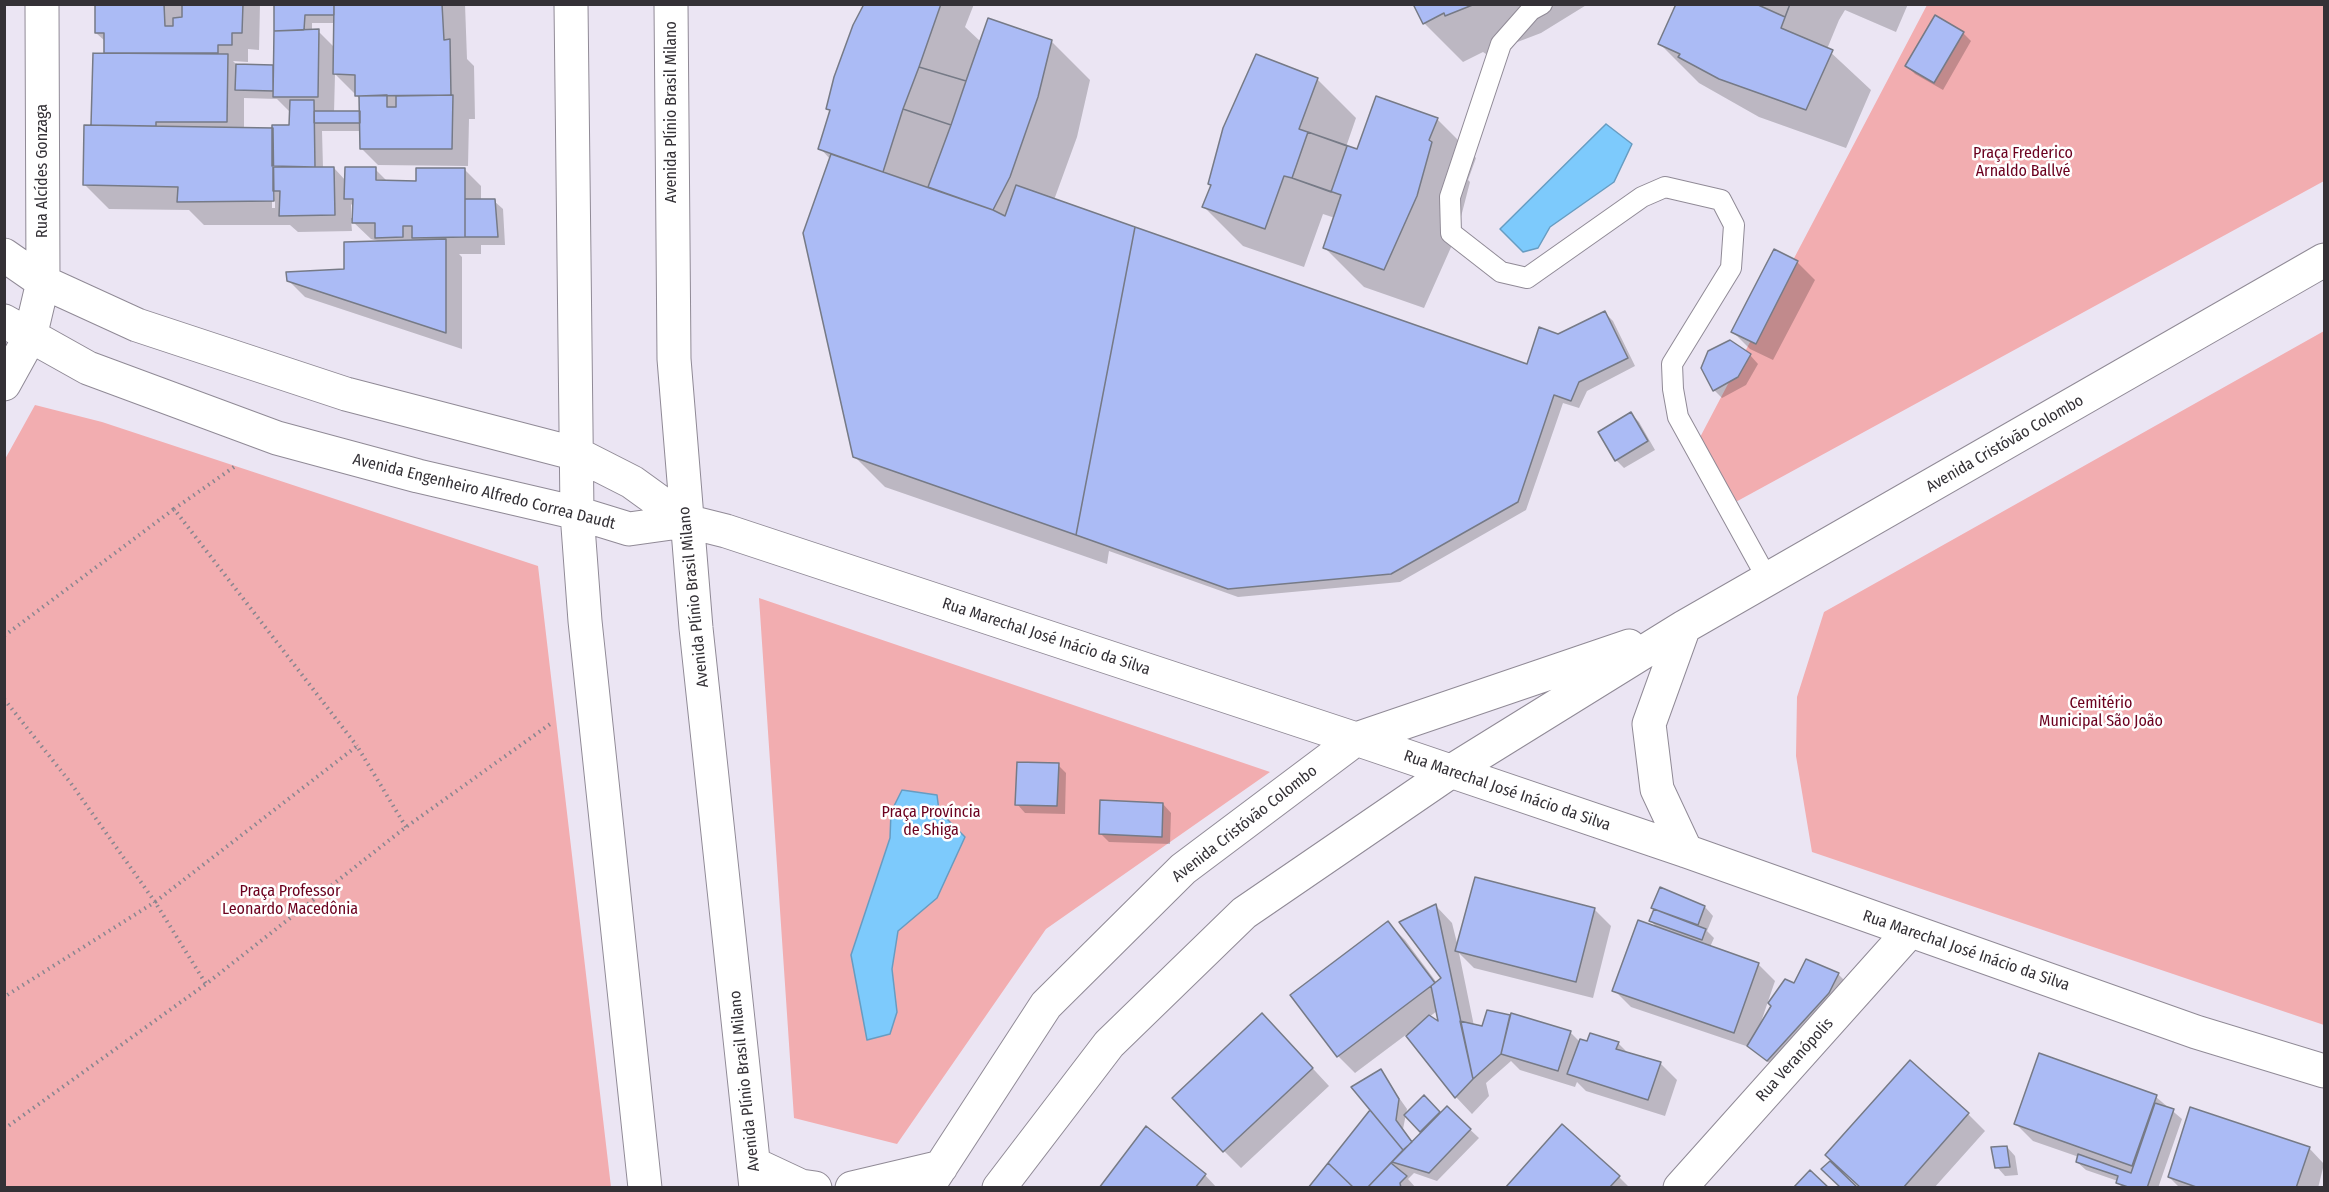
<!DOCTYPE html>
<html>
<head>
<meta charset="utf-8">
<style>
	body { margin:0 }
	#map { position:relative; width:2329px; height:1192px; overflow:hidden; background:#ebe5f3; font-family:"Fira Sans Condensed",sans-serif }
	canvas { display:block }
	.frame { position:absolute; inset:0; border:6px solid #343136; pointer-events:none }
</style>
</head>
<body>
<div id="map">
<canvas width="2329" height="1192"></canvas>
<div class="frame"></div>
</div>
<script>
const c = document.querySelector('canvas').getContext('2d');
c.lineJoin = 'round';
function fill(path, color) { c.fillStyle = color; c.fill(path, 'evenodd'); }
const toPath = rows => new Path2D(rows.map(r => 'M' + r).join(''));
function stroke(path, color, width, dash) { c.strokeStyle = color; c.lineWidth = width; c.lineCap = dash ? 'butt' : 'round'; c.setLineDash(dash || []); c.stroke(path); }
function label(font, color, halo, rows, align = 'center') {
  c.font = font + ' "Fira Sans Condensed",sans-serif'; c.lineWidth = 5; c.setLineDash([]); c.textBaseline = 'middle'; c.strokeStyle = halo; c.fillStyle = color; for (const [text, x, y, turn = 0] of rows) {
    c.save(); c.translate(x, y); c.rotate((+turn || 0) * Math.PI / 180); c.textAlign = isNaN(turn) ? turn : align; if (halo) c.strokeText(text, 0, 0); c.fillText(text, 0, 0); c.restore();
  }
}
const green = toPath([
	[1927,5,2324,5,2324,181,1732,504,1697,443],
	[2324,331,2324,1025,1812,852,1796,756,1797,697,1824,612],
	[35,405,102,422,538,566,611,1187,5,1187,4,461],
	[759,598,1270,772,1046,929,897,1144,794,1118]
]);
const water = toPath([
	[1606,124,1632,144,1614,182,1550,227,1538,248,1523,252,1500,229,1606,124],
	[902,790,937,795,939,811,965,837,937,898,898,931,892,969,897,1012,890,1034,867,1040,851,955,890,838,891,812,902,790]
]);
const shadow = toPath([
	[96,4,260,4,259,50,248,49,248,62,233,61,238,66,272,66,275,69,276,4,465,4,467,59,474,66,475,119,469,119,468,166,378,165,361,148,361,131,322,131,323,168,334,168,346,181,375,169,388,182,417,182,464,169,481,186,481,201,494,201,503,209,505,245,481,245,481,254,459,254,462,257,462,349,305,297,288,280,346,271,381,242,371,239,351,220,352,231,298,232,290,225,204,225,189,210,109,209,85,185,105,55,105,41,96,33],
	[312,23,335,23,335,48,318,31,312,31],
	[335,74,361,100,361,112,334,113],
	[244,98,277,99,291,113,291,127,244,129],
	[272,164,275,167,275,208,272,208],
	[351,204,354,207,354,218,351,218],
	[866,4,974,4,965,27,981,42,1051,41,1090,80,1077,137,1054,200,1527,366,1558,336,1605,313,1613,321,1635,366,1587,391,1579,408,1563,403,1526,510,1400,582,1238,597,1109,551,1107,564,885,487,854,456,830,159,820,148,831,112,827,109],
	[1415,4,1588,4,1541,33,1486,54,1483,52,1463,62,1424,23],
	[1739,4,1908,4,1896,32,1845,10,1839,20,1827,49,1871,90,1846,148,1759,117,1699,83,1660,44],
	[1963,33,1971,41,1943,90,1915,74,1907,66],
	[1317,79,1356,118,1346,147,1358,151,1437,119,1476,158,1468,180,1470,182,1456,236,1424,308,1364,287,1324,247,1335,218,1323,214,1304,267,1243,246,1204,207,1212,186,1209,184],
	[1774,251,1798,263,1815,280,1773,360,1750,349,1733,332],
	[1750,355,1758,364,1746,385,1722,398,1714,390],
	[1631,414,1639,422,1655,450,1624,468,1616,460],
	[1058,765,1066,773,1065,814,1025,813,1017,804],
	[1163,804,1171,813,1170,844,1109,842,1100,833],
	[1660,889,1705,907,1713,916,1707,931,1714,938,1710,947,1758,964,1775,981,1760,1025,1773,1006,1795,985,1838,974,1855,991,1785,1077,1752,1048,1631,1007,1614,990,1658,929,1651,921],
	[1436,906,1452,923,1458,947,1594,909,1611,926,1593,998,1474,968,1459,953,1474,1026,1483,1028,1509,1016,1570,1032,1580,1042,1618,1043,1629,1054,1660,1063,1677,1080,1665,1116,1586,1091,1577,1082,1575,1087,1520,1070,1511,1061,1486,1083,1489,1096,1472,1114,1456,1097,1407,1034,1355,1073,1338,1056,1388,923,1405,940,1437,983,1443,979],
	[1437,1011,1440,1024,1429,1017],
	[1279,1032,1329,1086,1241,1168,1224,1151],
	[1380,1071,1407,1109,1403,1129,1413,1143,1422,1132,1406,1115,1424,1097,1440,1114,1447,1108,1479,1138,1437,1181,1414,1173,1408,1179,1416,1188,1310,1188,1370,1113],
	[2156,1097,2182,1119,2158,1188,2122,1188,2118,1181,2086,1170,2077,1162,2079,1157,2033,1141,2016,1124],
	[1968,1114,1985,1131,1934,1188,1862,1188],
	[2007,1147,2015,1156,2018,1175,2005,1176,1997,1167],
	[2309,1148,2324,1164,2318,1188,2180,1188,2169,1177],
	[1205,1175,1217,1188,1101,1188],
	[1619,1177,1630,1188,1507,1188]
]);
const building = toPath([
	[95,4,164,4,165,26,173,26,173,18,182,17,182,4,243,4,242,33,232,33,232,45,218,45,218,53,104,53,104,33,95,33,95,4],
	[274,4,334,4,334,15,305,15,304,30,274,31,274,4],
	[334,4,442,4,444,40,450,39,451,95,355,96,355,75,333,74,334,4],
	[864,4,941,4,919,67,966,81,988,18,1052,40,1038,97,1010,177,993,210,928,187,951,125,903,109,883,172,818,149,830,110,826,109,834,77,853,25,864,4],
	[1413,4,1475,4,1445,16,1444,13,1423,24,1413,4],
	[1676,4,1790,4,1781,28,1833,50,1806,110,1719,79,1678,57,1680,54,1658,44,1676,4],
	[1756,4,1790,4,1785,17,1756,4],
	[1935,15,1964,32,1934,83,1905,66,1935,15],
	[319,29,318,97,273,97,274,31,319,29],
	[93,53,228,54,227,122,156,122,156,126,153,126,91,125,93,53],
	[1256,54,1318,78,1299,129,1357,149,1376,96,1438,118,1429,140,1432,142,1417,196,1384,270,1323,248,1341,195,1292,178,1284,176,1265,229,1202,207,1211,185,1208,184,1223,128,1256,54],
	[236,64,273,65,273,91,235,90,236,64],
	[919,67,966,81,951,125,903,109,919,67],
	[387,95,387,107,396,107,396,96,453,95,452,149,360,149,359,96,387,95],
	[290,100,314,100,315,167,272,166,272,125,289,125,290,100],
	[314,111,360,111,360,123,314,123,314,111],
	[84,125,273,128,274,201,177,202,178,187,83,185,84,125],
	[1308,132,1347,146,1331,192,1292,178,1308,132],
	[831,154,993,210,1005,216,1016,185,1135,227,1076,535,853,457,803,233,831,154],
	[273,167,334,167,335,215,279,216,280,191,273,191,273,167],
	[345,167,376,167,376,180,416,181,416,168,465,168,465,237,412,238,412,226,403,226,403,237,375,238,375,223,352,223,353,199,344,199,345,167],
	[465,199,495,199,498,237,465,237,465,199],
	[1135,227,1527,364,1539,327,1558,334,1605,311,1628,358,1579,382,1571,401,1554,395,1518,502,1391,574,1228,589,1076,535,1135,227],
	[446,239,446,333,287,281,286,272,344,269,344,242,446,239],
	[1774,249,1798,261,1756,344,1731,332,1774,249],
	[1730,340,1751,354,1738,377,1713,391,1701,368,1708,351,1730,340],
	[1631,412,1648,441,1615,461,1598,432,1631,412],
	[1017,762,1059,763,1057,806,1015,805,1017,762],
	[1100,800,1163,803,1162,837,1099,834,1100,800],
	[1475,877,1595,908,1576,982,1455,951,1475,877],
	[1660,887,1705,906,1698,925,1651,908,1660,887],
	[1436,904,1473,1079,1455,1098,1406,1036,1429,1015,1438,1021,1431,986,1441,978,1399,922,1436,904],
	[1654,909,1706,929,1702,940,1649,921,1654,909],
	[1638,920,1759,963,1734,1033,1612,991,1638,920],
	[1388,921,1435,983,1337,1057,1290,995,1388,921],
	[1806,959,1839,973,1829,993,1767,1061,1747,1046,1771,1006,1768,1003,1785,979,1794,983,1806,959],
	[1487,1010,1510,1015,1501,1054,1473,1079,1460,1021,1482,1026,1487,1010],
	[1262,1013,1313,1068,1223,1152,1172,1098,1262,1013],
	[1511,1013,1571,1031,1558,1071,1501,1054,1511,1013],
	[1590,1033,1619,1042,1616,1049,1661,1062,1648,1100,1567,1074,1580,1039,1587,1041,1590,1033],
	[2039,1053,2157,1095,2132,1166,2014,1124,2039,1053],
	[1910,1060,1969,1113,1903,1188,1861,1188,1825,1155,1910,1060],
	[1381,1069,1399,1099,1396,1120,1412,1142,1403,1150,1351,1087,1381,1069],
	[1424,1095,1440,1112,1420,1132,1404,1115,1424,1095],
	[2155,1103,2174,1109,2147,1188,2131,1188,2116,1183,2118,1176,2076,1162,2078,1154,2131,1173,2155,1103],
	[1447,1106,1471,1129,1429,1173,1392,1162,1447,1106],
	[2190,1107,2310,1147,2296,1188,2199,1188,2168,1177,2190,1107],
	[1370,1110,1403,1150,1367,1188,1354,1188,1328,1163,1370,1110],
	[1562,1124,1620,1176,1609,1188,1505,1188,1562,1124],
	[1146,1126,1206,1174,1195,1188,1099,1188,1146,1126],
	[2007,1146,2010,1167,1995,1168,1991,1147,2007,1146],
	[1830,1161,1858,1188,1841,1188,1821,1169,1830,1161],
	[1328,1163,1354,1188,1308,1188,1328,1163],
	[1391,1163,1407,1176,1400,1183,1401,1188,1367,1188,1391,1163],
	[1810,1170,1829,1188,1793,1188,1810,1170]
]);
const path = toPath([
	[234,467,174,509,357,746],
	[4,636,174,509],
	[4,699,70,782,155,902,4,997],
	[406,827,357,746,155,902,206,984,406,827,553,722],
	[4,1129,206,984]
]);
const lane = toPath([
	[1542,4,1531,10,1501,44,1450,197,1451,233,1501,272,1527,278,1642,197,1665,187,1721,200,1734,225,1731,268,1672,364,1673,389,1678,417,1768,580]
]);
const street = toPath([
	[4,384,30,337],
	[1680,1188,1909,932]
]);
const secondary = toPath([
	[571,4,577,513,585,621,645,1188],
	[671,4,674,359,696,628,756,1188],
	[4,255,43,282,137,325,346,394,577,454,632,482,686,521,726,531,1356,739,1686,851,2196,1032,2324,1071],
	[4,321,88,368,277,438,418,476,577,513,629,529,686,521],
	[30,337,43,282,42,4],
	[1684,627,1649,724,1657,789,1686,851],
	[754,1164,801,1186,815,1188],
	[852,1188,941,1167],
	[927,1188,1046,1005,1183,869,1356,739,1629,646],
	[999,1188,1109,1044,1244,913,1450,772,1684,627,2324,260]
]);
const streetNames = [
	["Avenida Plínio Brasil Milano",672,112,-90],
	["Rua Alcídes Gonzaga",43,171,-90],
	["Avenida Cristóvão Colombo",2005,444,-30],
	["Avenida Engenheiro Alfredo Correa Daudt",484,492,14],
	["Avenida Plínio Brasil Milano",694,597,-96],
	["Rua Marechal José Inácio da Silva",1046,637,18],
	["Rua Marechal José Inácio da Silva",1507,791,19],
	["Avenida Cristóvão Colombo",1245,824,-38],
	["Rua Marechal José Inácio da Silva",1966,951,19],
	["Rua Veranópolis",1795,1060,-48],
	["Avenida Plínio Brasil Milano",745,1081,-96]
];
const parkNames = [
	["Praça Frederico",2023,154],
	["Arnaldo Ballvé",2023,172],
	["Cemitério",2101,704],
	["Municipal São João",2101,722],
	["Praça Província",931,813],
	["de Shiga",931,831],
	["Praça Professor",290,892],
	["Leonardo Macedônia",290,910]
];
fill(green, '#f2adb0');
fill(water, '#7dcafc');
stroke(water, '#679cc1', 1.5);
fill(shadow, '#0003');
fill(building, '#abbbf5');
stroke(building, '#767a86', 1.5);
stroke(lane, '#908a96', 22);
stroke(street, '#908a96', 35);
stroke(secondary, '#908a96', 35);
stroke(path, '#8a868f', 4, [1.5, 4.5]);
stroke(lane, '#fff', 20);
stroke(street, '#fff', 33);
stroke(secondary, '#fff', 33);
label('16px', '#343136', '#fff', streetNames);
label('16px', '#6b001e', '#fff', parkNames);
</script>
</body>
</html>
